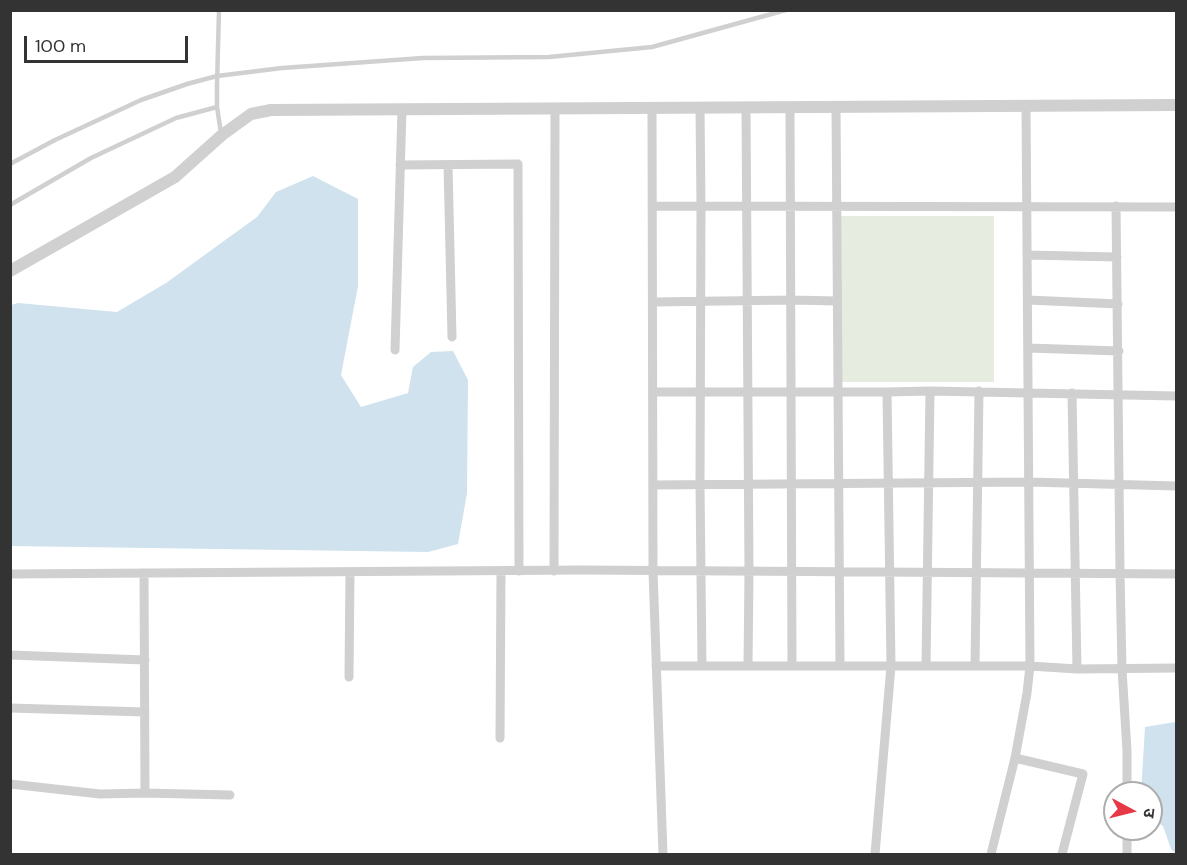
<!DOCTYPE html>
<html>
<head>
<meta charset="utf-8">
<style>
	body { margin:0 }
	#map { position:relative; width:1187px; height:865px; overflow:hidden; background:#fff; font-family:"DM Sans","Noto Sans Devanagari",sans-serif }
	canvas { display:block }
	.frame { position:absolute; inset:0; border:12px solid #333; pointer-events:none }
	.north { position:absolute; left:1103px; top:781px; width:60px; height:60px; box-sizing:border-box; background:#fff; border:2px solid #adadad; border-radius:50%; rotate:97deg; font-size:16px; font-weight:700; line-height:24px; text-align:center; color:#333 }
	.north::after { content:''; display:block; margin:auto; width:21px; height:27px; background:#e63946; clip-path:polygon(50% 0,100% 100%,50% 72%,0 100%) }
	.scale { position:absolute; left:24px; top:36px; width:164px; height:27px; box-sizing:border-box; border:3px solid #333; border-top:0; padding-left:8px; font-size:18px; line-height:21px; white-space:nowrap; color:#333; -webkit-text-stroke:4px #fff; paint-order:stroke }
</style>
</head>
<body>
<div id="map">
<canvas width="1187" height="865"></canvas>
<div class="frame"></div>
<div class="north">उ</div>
<div class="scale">100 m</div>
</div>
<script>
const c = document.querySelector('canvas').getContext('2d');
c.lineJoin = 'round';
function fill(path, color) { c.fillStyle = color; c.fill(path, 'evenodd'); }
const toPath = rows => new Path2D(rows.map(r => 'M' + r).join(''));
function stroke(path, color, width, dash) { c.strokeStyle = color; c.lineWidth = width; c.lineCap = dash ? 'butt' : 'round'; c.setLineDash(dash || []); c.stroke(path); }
const green = toPath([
	[836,216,994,216,994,382,835,382]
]);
const water = toPath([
	[313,176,358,199,358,286,341,375,361,407,408,393,413,367,431,352,453,351,468,380,467,493,458,544,428,552,11,546,11,305,18,303,117,312,166,283,257,217,276,192],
	[1176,700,1176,854,1171,849,1163,826,1151,818,1151,793,1141,793,1145,727,1175,722]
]);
const service = toPath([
	[219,10,217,85,217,107,221,133],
	[10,164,55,140,141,100,187,84,217,76,282,68,423,58,549,57,652,47,786,10],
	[10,205,91,158,176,118,217,107]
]);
const minor = toPath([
	[836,106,840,665],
	[790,107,792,666],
	[652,108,653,571,663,854],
	[700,108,701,206,700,484,702,666],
	[746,108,749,572,748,666],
	[400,165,518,164,519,571],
	[448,165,452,337],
	[652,206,1176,207],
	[1116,206,1120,573,1122,669,1127,751,1127,793],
	[1027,255,1117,257],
	[1028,300,1118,304],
	[653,302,791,300,837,301],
	[1028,348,1119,351],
	[395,350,402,109],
	[653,392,887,392,930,391,1176,396],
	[1072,393,1077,669],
	[653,485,1029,482,1176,486],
	[554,571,555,109],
	[144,573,145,793],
	[10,574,582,570,1176,574],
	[10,655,145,660],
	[926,665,930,391],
	[975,665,979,391],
	[656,666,1030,666,1077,669,1176,668],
	[349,677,350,572],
	[10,708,145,712],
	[500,738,501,571],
	[1015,758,1083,774,1062,854],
	[10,784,100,794,145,793,230,795],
	[1127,829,1127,854],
	[875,854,891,666,887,392],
	[991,854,1015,758,1027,693,1030,666,1026,105]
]);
const tertiary = toPath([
	[10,271,175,177,222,135,251,114,271,110,1176,105]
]);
fill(green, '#e6ecdf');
fill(water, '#cfe2ee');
stroke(service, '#d0d0d0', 4.5);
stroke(minor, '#d0d0d0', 9);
stroke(tertiary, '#d0d0d0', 12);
</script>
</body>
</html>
